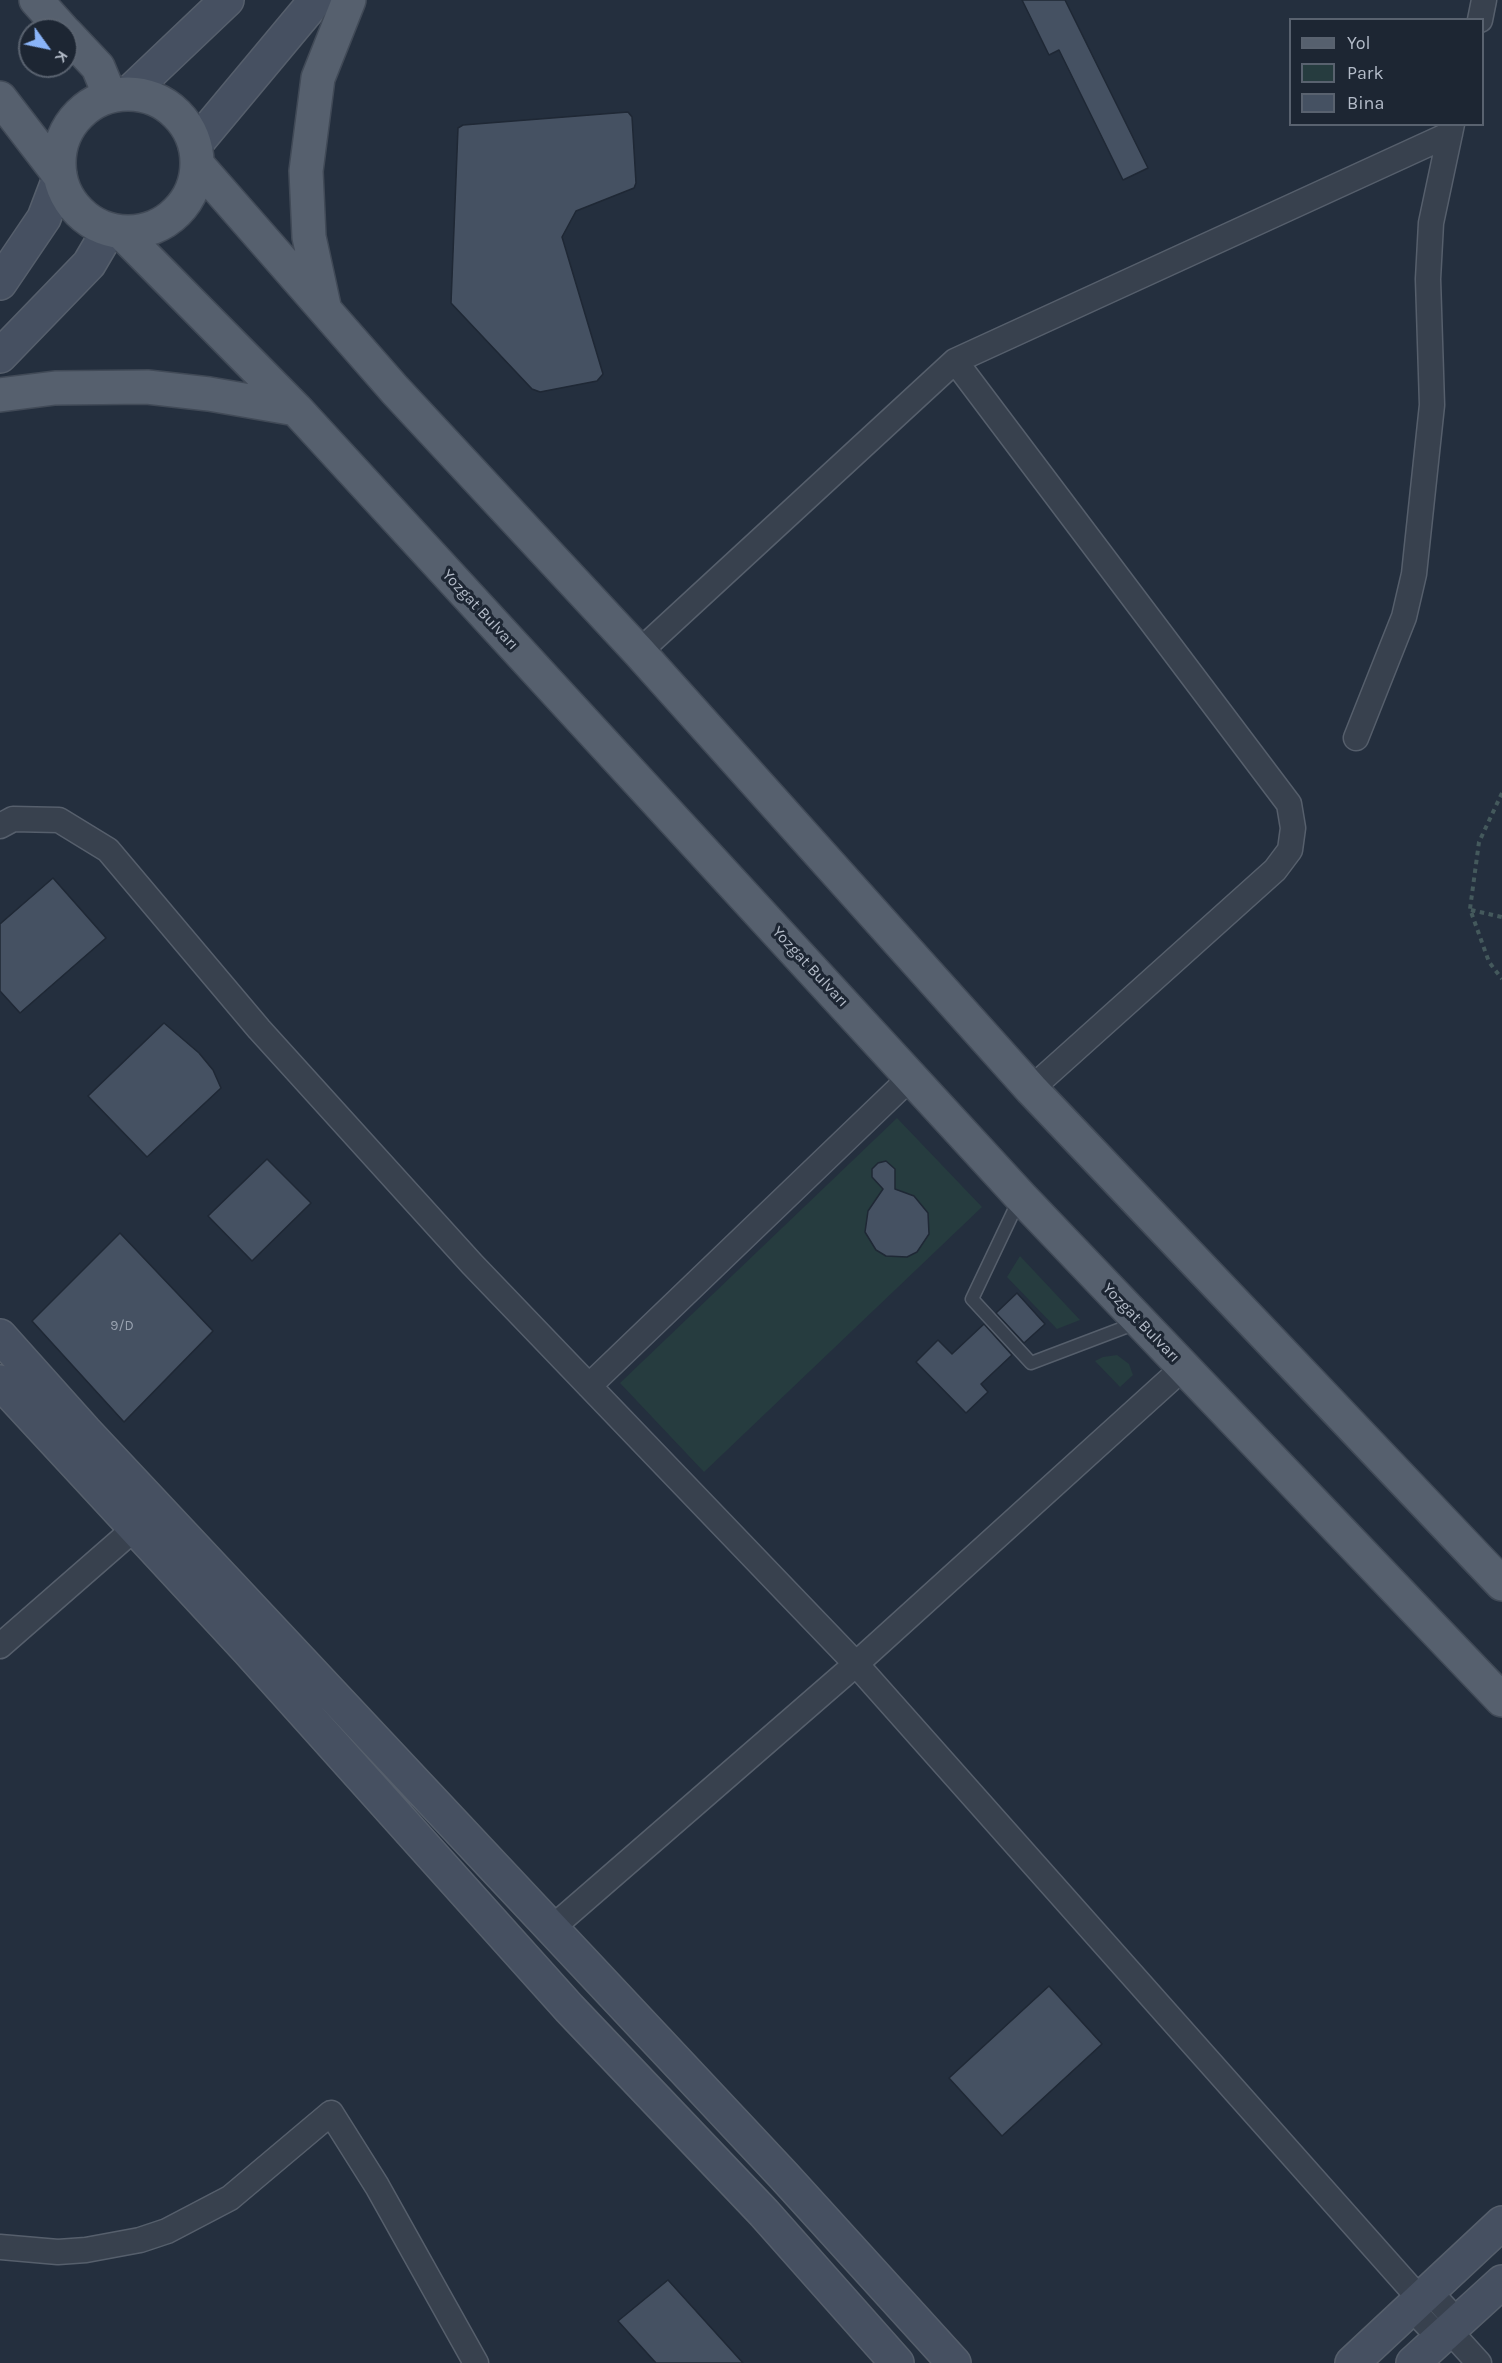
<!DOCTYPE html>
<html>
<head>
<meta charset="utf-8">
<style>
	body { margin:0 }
	#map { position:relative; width:1502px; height:2363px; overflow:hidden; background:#242f3e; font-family:Karla,sans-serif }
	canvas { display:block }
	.legend { position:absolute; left:1289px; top:18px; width:195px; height:108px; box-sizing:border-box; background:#1d2633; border:2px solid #59626f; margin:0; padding:8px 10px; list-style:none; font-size:18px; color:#b4bcc9 }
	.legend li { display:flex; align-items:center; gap:12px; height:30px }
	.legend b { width:30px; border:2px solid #59626f }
	.north { position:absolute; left:18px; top:18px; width:60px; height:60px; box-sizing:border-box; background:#1d2633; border:2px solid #59626f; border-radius:50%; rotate:123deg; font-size:16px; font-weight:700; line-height:24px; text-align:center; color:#b4bcc9 }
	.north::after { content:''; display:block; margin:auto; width:21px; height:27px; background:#8ab4f8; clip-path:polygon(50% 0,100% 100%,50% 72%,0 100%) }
</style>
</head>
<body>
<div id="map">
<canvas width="1502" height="2363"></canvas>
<ul class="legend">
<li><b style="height:8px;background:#56606e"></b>Yol</li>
<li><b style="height:16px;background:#263c3f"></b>Park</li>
<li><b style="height:16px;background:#455162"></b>Bina</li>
</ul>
<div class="north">K</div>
</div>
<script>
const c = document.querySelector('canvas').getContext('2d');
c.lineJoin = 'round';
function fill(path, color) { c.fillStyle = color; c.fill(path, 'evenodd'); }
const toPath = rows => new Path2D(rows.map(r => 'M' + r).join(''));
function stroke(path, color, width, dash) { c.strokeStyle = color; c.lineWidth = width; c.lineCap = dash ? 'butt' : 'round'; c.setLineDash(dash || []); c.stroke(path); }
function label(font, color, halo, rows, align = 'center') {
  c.font = font + ' Karla,sans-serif'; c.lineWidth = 6; c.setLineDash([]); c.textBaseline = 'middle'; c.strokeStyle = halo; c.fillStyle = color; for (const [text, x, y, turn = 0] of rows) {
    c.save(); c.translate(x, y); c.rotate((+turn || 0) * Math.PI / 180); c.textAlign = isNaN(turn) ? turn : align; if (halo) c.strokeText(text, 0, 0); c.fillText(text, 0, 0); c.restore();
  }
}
const green = toPath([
	[897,1118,982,1207,704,1472,620,1383],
	[1020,1256,1080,1320,1057,1329,1007,1277],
	[1117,1355,1129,1364,1133,1375,1120,1387,1095,1361,1103,1357]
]);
const building = toPath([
	[1022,0,1065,0,1148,168,1123,180,1059,50,1049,55,1022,0],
	[628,112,632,117,636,183,634,188,576,211,562,237,603,374,597,381,540,392,532,389,451,303,458,128,463,125,628,112],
	[53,878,106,938,20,1013,0,991,0,924,53,878],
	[164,1023,199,1053,213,1070,221,1088,147,1157,88,1096,164,1023],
	[267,1159,311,1203,252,1261,208,1216,267,1159],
	[886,1161,895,1169,895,1189,914,1196,928,1213,929,1234,917,1252,907,1257,886,1256,876,1250,865,1232,868,1211,883,1189,872,1177,872,1169,878,1163,886,1161],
	[120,1233,213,1331,124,1422,32,1321,120,1233],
	[1017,1293,1045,1324,1024,1343,996,1313,1017,1293],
	[984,1324,1012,1355,981,1384,988,1392,966,1413,916,1362,938,1340,952,1354,984,1324],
	[1049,1986,1102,2044,1002,2136,949,2078,1049,1986],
	[668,2280,743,2363,656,2363,618,2321,668,2280]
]);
const path = toPath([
	[1502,793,1479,842,1470,909,1489,962,1502,979],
	[1471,910,1502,917]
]);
const lane = toPath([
	[1019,1200,972,1299,1031,1363,1139,1322]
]);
const street = toPath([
	[1480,20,1484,0],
	[955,361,1289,804,1293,828,1290,850,1275,870,1031,1089],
	[639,652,955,361,1450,134],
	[1356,738,1404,617,1414,574,1432,405,1428,279,1431,223,1452,124],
	[0,826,13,819,59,820,108,850,259,1029,472,1264,856,1664,1420,2299],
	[589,1386,911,1077],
	[0,1646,134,1529],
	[552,1928,856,1664,1184,1367],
	[0,2247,58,2252,86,2250,140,2240,167,2231,230,2198,331,2113,377,2186,476,2363],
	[1429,2291,1458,2322],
	[1411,2308,1440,2338],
	[1449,2330,1479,2363]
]);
const secondary = toPath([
	[128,94,227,0],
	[195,145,316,0],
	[0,283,44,218,60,176],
	[0,356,89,264,109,230],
	[0,1336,85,1431,784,2176,954,2363],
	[0,1382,248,1650,569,2008,764,2213,897,2363],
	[1352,2363,1502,2223],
	[1413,2363,1502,2282]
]);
const primary = toPath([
	[36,0,63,30],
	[66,33,98,67,110,96],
	'59 163a69 69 0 1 1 138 0a69 69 0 1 1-138 0Z',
	[0,98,60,176],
	[197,164,395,390,639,652,1031,1089,1502,1584],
	[121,232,296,409,1021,1197,1502,1700],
	[324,306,309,237,306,171,318,78,349,0],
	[0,395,55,388,147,387,209,394,296,409]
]);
const numberNames = [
	["9/D",122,1326]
];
const streetNames = [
	["Yozgat Bulvarı",480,610,47],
	["Yozgat Bulvarı",810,967,47],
	["Yozgat Bulvarı",1141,1323,46]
];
fill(green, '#263c3f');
fill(building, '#455162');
stroke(building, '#1f2835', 1.5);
stroke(lane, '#565f6c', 15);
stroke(street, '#565f6c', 27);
stroke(secondary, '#565f6c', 36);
stroke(primary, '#414a57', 36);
stroke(path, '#44595c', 4, [4.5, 4.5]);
stroke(lane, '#38414e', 12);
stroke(street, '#38414e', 24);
stroke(secondary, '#465061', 33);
stroke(primary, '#56606e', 33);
label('14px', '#98a1af', null, numberNames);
label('16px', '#b4bcc9', '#1d2633', streetNames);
</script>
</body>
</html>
